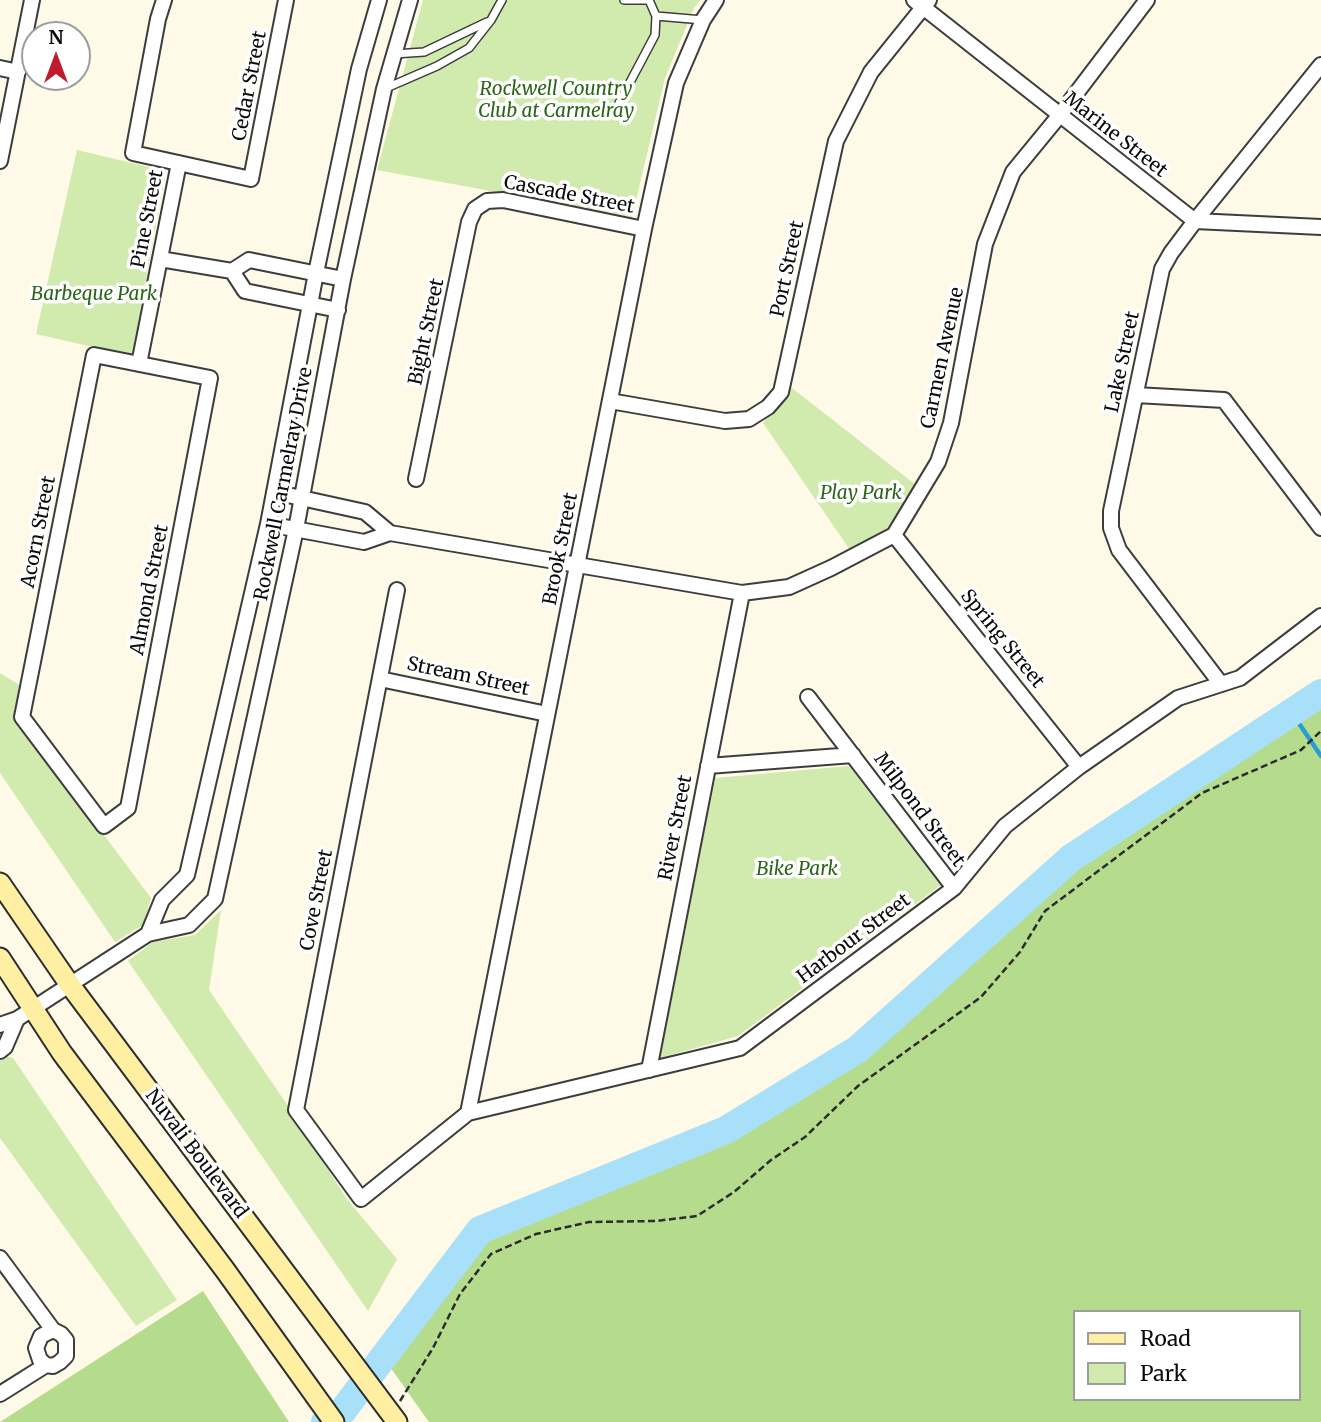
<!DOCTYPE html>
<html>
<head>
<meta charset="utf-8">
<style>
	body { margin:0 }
	#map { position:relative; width:1321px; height:1422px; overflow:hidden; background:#fff9e7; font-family:Merriweather,serif }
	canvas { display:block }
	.legend { position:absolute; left:1073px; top:1310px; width:228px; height:91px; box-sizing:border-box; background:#fff; border:2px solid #9d9d9d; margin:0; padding:9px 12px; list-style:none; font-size:21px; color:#0a0a0a }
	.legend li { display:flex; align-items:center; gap:14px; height:35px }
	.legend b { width:35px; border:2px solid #9d9d9d }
	.north { position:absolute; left:21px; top:21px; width:70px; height:70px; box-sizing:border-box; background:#fff; border:2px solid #9d9d9d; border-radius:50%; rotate:0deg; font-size:19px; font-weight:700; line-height:28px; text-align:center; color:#0a0a0a }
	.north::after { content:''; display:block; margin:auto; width:24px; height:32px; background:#c01b2c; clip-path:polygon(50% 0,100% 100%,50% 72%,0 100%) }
</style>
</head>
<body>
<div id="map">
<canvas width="1321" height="1422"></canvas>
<ul class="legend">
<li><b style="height:9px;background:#ffefa2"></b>Road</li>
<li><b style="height:19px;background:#d1ebaf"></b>Park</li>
</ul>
<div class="north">N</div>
</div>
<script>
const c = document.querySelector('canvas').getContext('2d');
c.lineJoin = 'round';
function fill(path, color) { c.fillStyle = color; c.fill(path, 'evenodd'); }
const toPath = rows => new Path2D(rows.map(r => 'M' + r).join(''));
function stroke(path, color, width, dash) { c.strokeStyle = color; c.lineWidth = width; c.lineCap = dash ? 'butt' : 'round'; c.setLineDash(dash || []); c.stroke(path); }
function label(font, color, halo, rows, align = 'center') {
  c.font = font + ' Merriweather,serif'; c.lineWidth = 7; c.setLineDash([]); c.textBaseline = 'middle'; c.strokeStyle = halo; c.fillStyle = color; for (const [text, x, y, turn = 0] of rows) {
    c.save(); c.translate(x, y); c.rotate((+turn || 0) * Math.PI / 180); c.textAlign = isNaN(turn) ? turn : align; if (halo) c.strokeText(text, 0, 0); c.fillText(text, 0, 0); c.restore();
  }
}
const green = toPath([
	[423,0,700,0,694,8,665,78,632,217,377,170],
	[77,150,166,171,132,356,36,334],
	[792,388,916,485,891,528,850,550,763,423],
	[0,673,21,686,16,717,151,898,143,925,115,942,0,773],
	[849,766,941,885,738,1036,660,1058,715,778],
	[221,910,209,990,288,1106,346,1198,397,1259,368,1311,128,961,153,942,195,935],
	[6,1056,13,1058,177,1300,136,1326,0,1138,0,1061]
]);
const forest = toPath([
	[1321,693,1321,1422,429,1422,383,1357,480,1230,726,1130,858,1049,1071,858],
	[1074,1312,1298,1312,1298,1399,1074,1399],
	[203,1291,289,1422,0,1422]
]);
const stream = toPath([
	[1292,713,1321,756]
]);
const river = toPath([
	[325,1422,341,1413,480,1230,726,1130,858,1049,1071,858,1321,693]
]);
const path = toPath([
	[400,1401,433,1348,460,1294,491,1254,536,1234,589,1222,656,1221,697,1216,734,1192,771,1160,805,1137,858,1086,981,997,1020,952,1045,911,1202,793,1301,750,1321,731]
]);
const lane = toPath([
	[624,0,649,0],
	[656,16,703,20],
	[394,54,424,52,487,22],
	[384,89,437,66,469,48,491,20,502,0],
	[619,103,655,35,656,16,649,0]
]);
const street = toPath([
	[164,0,158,19,133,153,251,179,286,0],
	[914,0,1195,221,1321,227],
	[0,68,18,72],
	[0,161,32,0],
	[160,259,232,271,249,260,343,279],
	[232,271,245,291,338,310],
	[94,355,210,378,128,808,104,826,22,717,94,355],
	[139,364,179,163],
	[1136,395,1224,400,1321,528],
	[610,401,725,421,749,419,768,407,781,392,836,141,871,72,929,0],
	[416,479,469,222,475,209,487,201,503,200,644,229],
	[274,492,365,512,390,533],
	[268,524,364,542,390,533,742,593,789,587,831,568,894,535,938,462,951,423,985,244,1013,172,1059,116,1147,0],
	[894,535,1079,767],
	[397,590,296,1110,361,1199,468,1113,740,1048,954,888,1005,826,1079,767,1178,698,1240,678,1321,616],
	[380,679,547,714],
	[1221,684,1119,550,1111,528,1111,511,1162,269,1171,253,1195,221,1321,65],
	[808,697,954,888],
	[708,766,853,755],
	[148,934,162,900,187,875,268,524,316,273,359,69,379,0],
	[0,1025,17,1019,148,934,189,925,215,899,296,529,343,279,384,89,410,0],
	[0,1051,5,1047,17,1019],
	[649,1070,742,593],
	[468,1113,644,229,676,83,703,20,716,0],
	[0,1258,53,1330,61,1334,66,1340,66,1356,60,1362,53,1366,46,1365,40,1360,36,1348,41,1336,53,1330],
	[0,1394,46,1365]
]);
const secondary = toPath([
	[0,883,70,985,397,1422],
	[0,958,62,1053,225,1270,334,1422]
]);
const streetNames = [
	["Cedar Street",250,86,-79],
	["Marine Street",1115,135,38],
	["Cascade Street",569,195,11],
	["Pine Street",148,219,-79],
	["Port Street",788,269,-78],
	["Bight Street",427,332,-78],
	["Carmen Avenue",943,358,-78],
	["Lake Street",1123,362,-78],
	["Rockwell Carmelray Drive",284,484,-79],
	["Acorn Street",39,532,-79],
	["Brook Street",561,549,-79],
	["Almond Street",150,590,-79],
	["Spring Street",1002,639,51],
	["Stream Street",468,677,12],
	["Milpond Street",919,810,53],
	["River Street",676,828,-79],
	["Cove Street",317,900,-79],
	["Harbour Street",854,939,-37],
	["Nuvali Boulevard",196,1154,53]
];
const parkNames = [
	["Rockwell Country",556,90],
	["Club at Carmelray",556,112],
	["Barbeque Park",94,295],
	["Play Park",861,494],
	["Bike Park",797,870]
];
fill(green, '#d1ebaf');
fill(forest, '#b5dc8d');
stroke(stream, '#2b9bd5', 4.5);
stroke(river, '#a8e0fa', 28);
stroke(lane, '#3d3d3d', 10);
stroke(street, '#3d3d3d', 18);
stroke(secondary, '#2c2c2c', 23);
stroke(path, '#2c2c2c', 2.5, [7, 3.5]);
stroke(lane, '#fff', 7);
stroke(street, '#fff', 14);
stroke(secondary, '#ffefa2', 19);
label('19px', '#0a0a0a', '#fff', streetNames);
label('italic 19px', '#2c6418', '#fff', parkNames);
</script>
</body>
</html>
